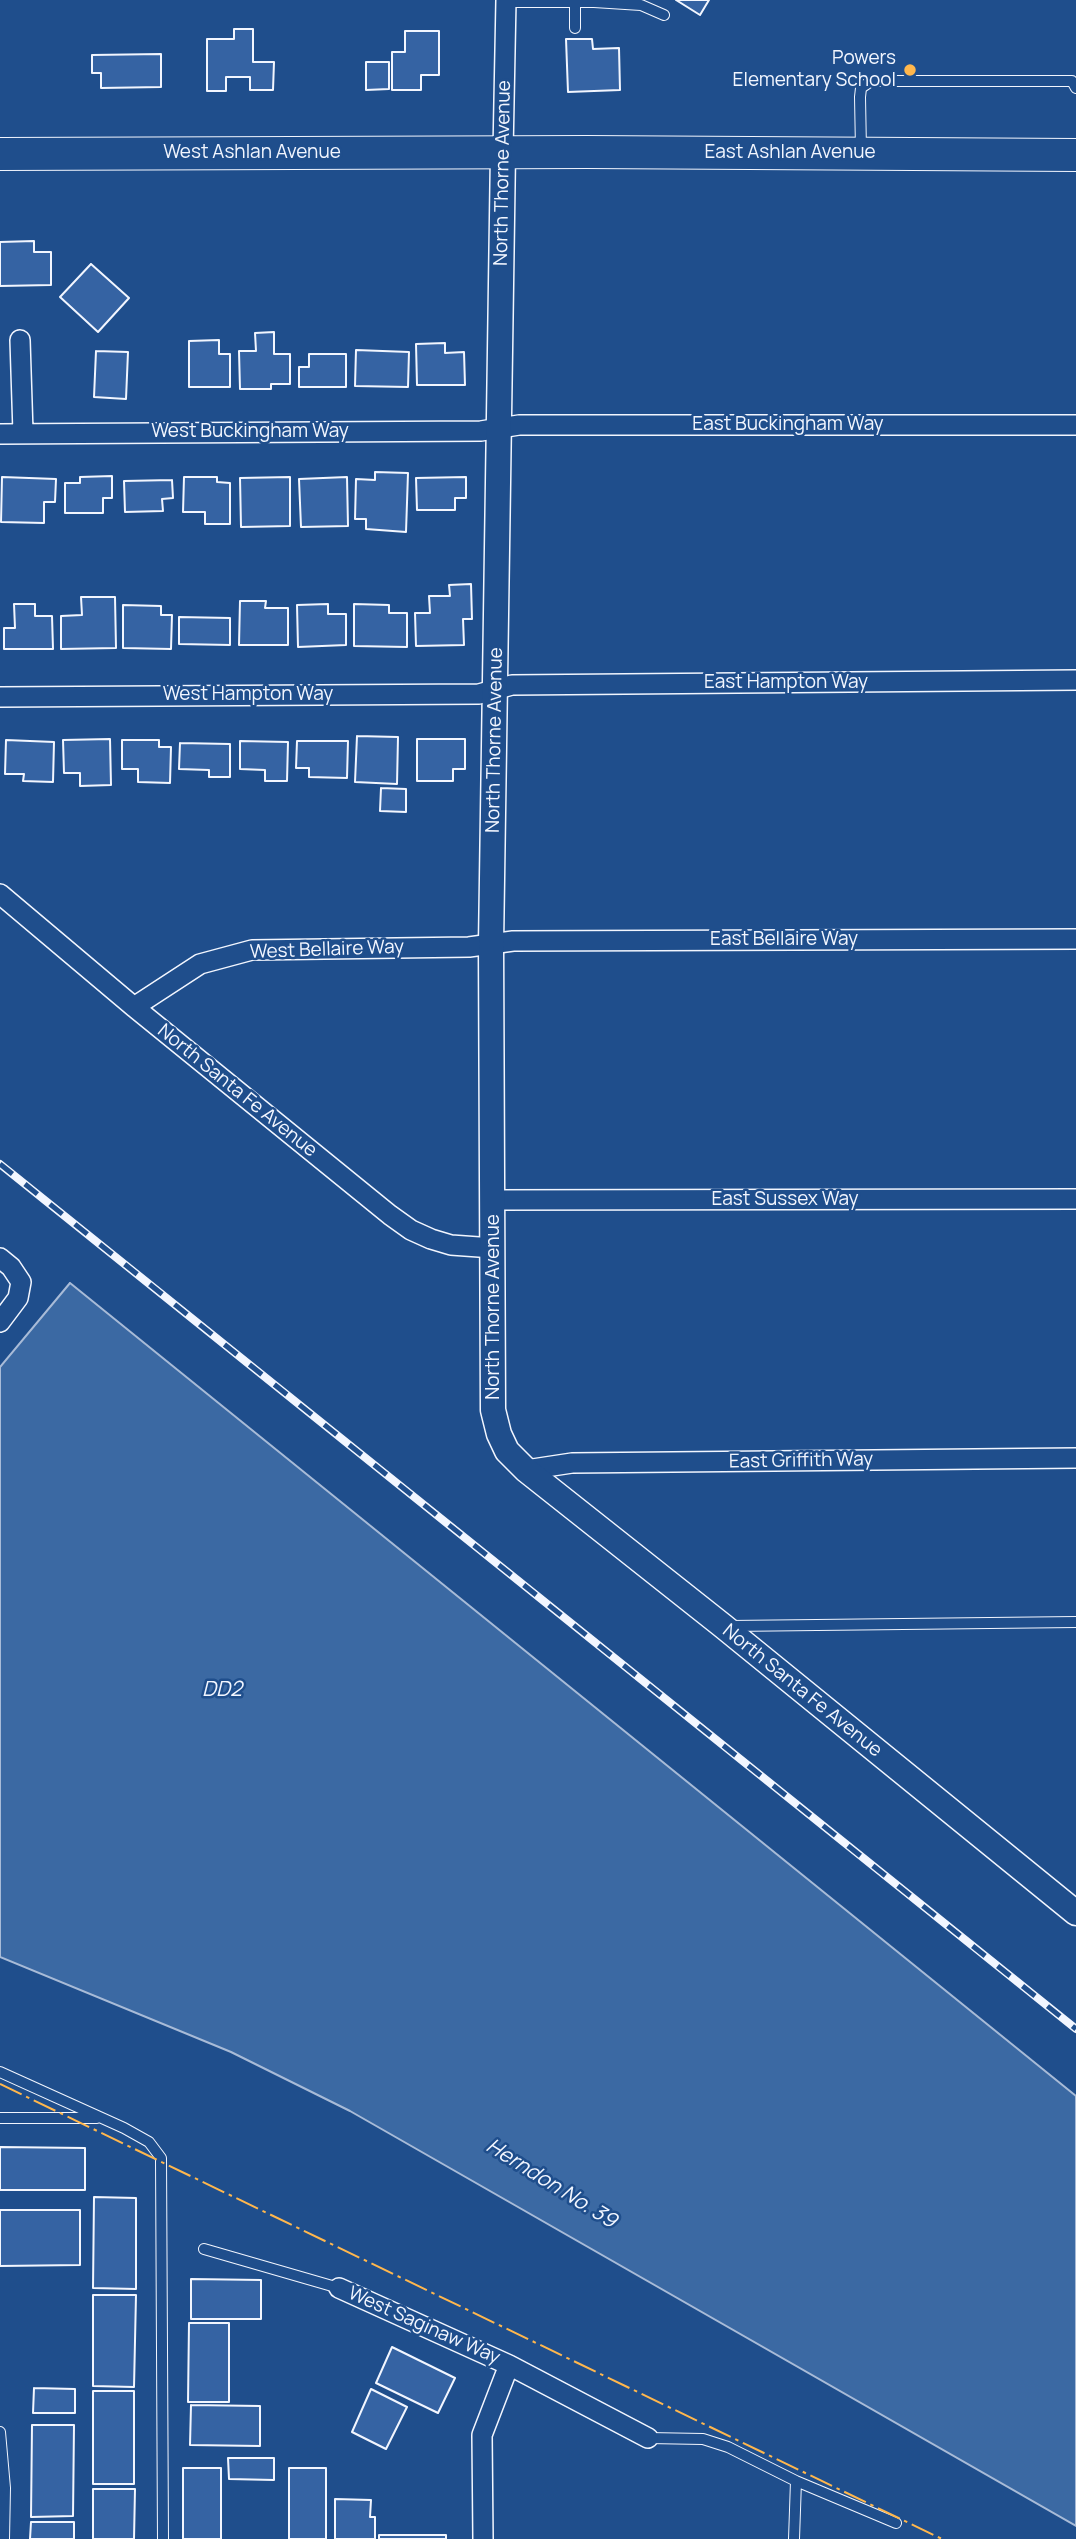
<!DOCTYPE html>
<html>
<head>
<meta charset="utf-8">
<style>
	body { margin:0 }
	canvas { display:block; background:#1f4e8c }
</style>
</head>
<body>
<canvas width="1076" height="2539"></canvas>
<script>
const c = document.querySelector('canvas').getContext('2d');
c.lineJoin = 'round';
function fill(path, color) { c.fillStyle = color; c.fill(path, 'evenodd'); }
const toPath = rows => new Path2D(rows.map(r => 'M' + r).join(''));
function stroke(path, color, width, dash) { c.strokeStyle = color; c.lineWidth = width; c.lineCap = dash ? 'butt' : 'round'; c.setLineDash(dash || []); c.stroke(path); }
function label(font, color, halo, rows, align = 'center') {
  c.font = font + ' Manrope,sans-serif'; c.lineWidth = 5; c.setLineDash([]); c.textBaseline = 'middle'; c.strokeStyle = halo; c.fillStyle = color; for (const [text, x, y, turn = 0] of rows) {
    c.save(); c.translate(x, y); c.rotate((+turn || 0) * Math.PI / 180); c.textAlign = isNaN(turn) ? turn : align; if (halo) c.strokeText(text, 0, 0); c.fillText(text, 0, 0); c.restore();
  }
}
const water = toPath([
	[70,1283,1076,2096,1076,2526,350,2111,231,2052,0,1957,0,1367,70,1283]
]);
const building = toPath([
	[676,0,709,0,700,15,676,0],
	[234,29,253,29,253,62,274,62,273,90,250,90,250,77,226,77,226,91,207,91,207,39,234,39,234,29],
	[405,31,439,31,439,75,421,75,421,90,392,90,392,52,405,52,405,31],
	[566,39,592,39,593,49,619,48,620,90,568,92,566,39],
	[161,54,161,87,101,88,101,73,92,73,92,55,161,54],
	[366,62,389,62,389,89,366,90,366,62],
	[34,241,34,252,51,252,51,285,0,286,0,242,34,241],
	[91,264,129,298,98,332,60,297,91,264],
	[274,332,274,354,290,354,290,384,271,384,271,389,240,389,239,351,256,351,255,333,274,332],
	[219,340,219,354,230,354,230,387,189,387,189,341,219,340],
	[445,343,445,353,464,352,465,385,417,385,416,344,445,343],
	[356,350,409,352,408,387,355,386,356,350],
	[96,351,128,352,126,399,94,397,96,351],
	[309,354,346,354,346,387,299,387,299,367,309,367,309,354],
	[375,472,408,473,406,532,366,529,366,519,355,519,356,479,375,480,375,472],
	[112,476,112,498,103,498,103,513,65,513,65,483,80,483,80,477,112,476],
	[2,477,56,479,55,502,44,502,44,523,1,522,2,477],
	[184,477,217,477,217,482,230,483,230,524,205,524,205,512,183,512,184,477],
	[290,477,290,526,241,527,240,478,290,477],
	[347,477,348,526,301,527,299,479,347,477],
	[466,477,466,498,455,498,455,510,417,510,416,478,466,477],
	[172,480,173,498,162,499,163,511,125,512,124,481,172,480],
	[471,584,472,619,463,619,464,645,416,646,415,613,430,613,429,596,450,596,449,585,471,584],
	[81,597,115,597,116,648,61,649,61,616,82,615,81,597],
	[240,601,266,601,265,608,288,608,288,645,239,645,240,601],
	[14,604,35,604,35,616,52,616,53,649,4,649,4,628,15,628,14,604],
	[328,604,328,614,346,614,346,645,298,647,297,605,328,604],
	[354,604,389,605,389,613,407,613,407,647,354,646,354,604],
	[123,605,161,606,161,615,172,615,171,649,123,648,123,605],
	[179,617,230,618,230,645,179,644,179,617],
	[357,736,398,737,397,784,355,782,357,736],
	[110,739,111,785,80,786,80,773,64,773,63,740,110,739],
	[417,739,465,739,465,769,453,769,453,781,417,781,417,739],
	[6,740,54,742,53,782,23,781,24,774,5,774,6,740],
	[122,740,159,740,159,747,171,747,170,783,138,782,138,769,122,769,122,740],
	[240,741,288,742,287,781,265,781,265,770,240,769,240,741],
	[297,741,348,741,347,778,309,777,309,768,296,768,297,741],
	[180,743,230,744,230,777,209,777,209,770,179,769,180,743],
	[381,788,406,789,406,812,380,811,381,788],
	[0,2147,85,2148,85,2190,0,2190,0,2147],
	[94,2197,136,2198,136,2289,93,2288,94,2197],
	[0,2210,80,2210,80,2265,0,2266,0,2210],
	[191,2279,261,2280,261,2319,191,2319,191,2279],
	[93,2295,136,2295,134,2387,93,2386,93,2295],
	[189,2323,229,2323,229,2402,188,2402,189,2323],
	[392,2347,455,2378,438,2413,376,2383,392,2347],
	[34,2388,75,2389,75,2413,33,2413,34,2388],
	[371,2389,407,2407,386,2449,352,2432,371,2389],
	[93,2391,134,2391,134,2484,93,2484,93,2391],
	[191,2405,260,2406,260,2446,190,2445,191,2405],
	[32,2425,74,2425,73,2516,31,2517,32,2425],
	[228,2458,274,2458,274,2480,229,2479,228,2458],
	[183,2468,221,2468,221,2539,183,2539,183,2468],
	[289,2468,326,2468,326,2539,289,2539,289,2468],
	[93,2489,135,2489,134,2539,93,2539,93,2489],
	[335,2499,371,2500,370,2517,375,2517,375,2539,335,2539,335,2499],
	[31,2522,74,2522,74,2539,30,2539,31,2522],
	[379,2535,446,2535,446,2539,379,2539,379,2535]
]);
const service = toPath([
	[506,2,594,2,641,5,664,15],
	[575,28,575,0],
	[861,150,860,97,861,88,871,81,1072,81,1076,88],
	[730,1626,1076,1622],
	[0,2072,124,2128,149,2142,161,2158,163,2539],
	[0,2118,97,2118],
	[204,2249,339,2288],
	[0,2432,5,2488,4,2539],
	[648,2438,703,2439,728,2447,796,2481,794,2539],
	[796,2481,896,2523]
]);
const minor = toPath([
	[503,152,506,0],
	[20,340,23,433],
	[0,434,481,431,519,425,1076,425],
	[0,697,479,694,512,685,1076,680],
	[0,894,134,1007,390,1215,411,1230,431,1239,451,1245,493,1248],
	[134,1007,200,964,252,950,469,947,513,941,1076,939],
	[494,1200,1076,1199],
	[0,1258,11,1267,21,1282,18,1298,0,1322],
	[526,1470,572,1463,1076,1458],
	[339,2288,509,2365,648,2438],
	[483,2539,482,2435,509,2365]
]);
const tertiary = toPath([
	[503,152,491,944,493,1410,499,1434,507,1451,526,1470,723,1626,1076,1913]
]);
const primary = toPath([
	[0,154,587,152,1076,155]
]);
const rail = toPath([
	[0,1164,1076,2029]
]);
const power = toPath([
	[0,2084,942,2539]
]);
const markers = [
	[910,70,7,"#ffb74d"]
];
const poiNames = [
	["Powers",896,59],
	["Elementary School",896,81]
];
const streetNames = [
	["West Ashlan Avenue",252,153],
	["East Ashlan Avenue",790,153],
	["North Thorne Avenue",503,173,-89],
	["East Buckingham Way",788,425],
	["West Buckingham Way",250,432],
	["East Hampton Way",786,683],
	["West Hampton Way",248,695],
	["North Thorne Avenue",495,740,-89],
	["East Bellaire Way",784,940],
	["West Bellaire Way",327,950,-2],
	["North Santa Fe Avenue",237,1091,39],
	["East Sussex Way",785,1200],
	["North Thorne Avenue",494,1307,-90],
	["East Griffith Way",801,1461,-1],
	["North Santa Fe Avenue",802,1691,39],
	["West Saginaw Way",424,2326,24]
];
const waterNames = [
	["DD2",222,1690],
	["Herndon No. 39",551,2184,32]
];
fill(water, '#3b69a3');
stroke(water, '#a8bbd7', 2);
fill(building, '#3563a3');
stroke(building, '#f2f6ff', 2);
stroke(service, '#f2f6ff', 12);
stroke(minor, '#f2f6ff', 22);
stroke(tertiary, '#f2f6ff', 27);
stroke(primary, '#f2f6ff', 34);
stroke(service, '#1f4e8c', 10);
stroke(minor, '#1f4e8c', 19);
stroke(tertiary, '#1f4e8c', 24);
stroke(primary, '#1f4e8c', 32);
stroke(rail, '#f2f6ff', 8);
stroke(rail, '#1f4e8c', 5, [16]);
stroke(power, '#ffb74d', 2, [24, 5, 3.5, 5]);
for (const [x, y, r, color] of markers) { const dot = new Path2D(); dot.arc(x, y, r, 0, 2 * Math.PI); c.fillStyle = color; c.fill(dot); stroke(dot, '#1f4e8c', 2.5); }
label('19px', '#f2f6ff', '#1f4e8c', poiNames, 'right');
label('19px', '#f2f6ff', '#1f4e8c', streetNames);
label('italic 21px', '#f2f6ff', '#1f4e8c', waterNames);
</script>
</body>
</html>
